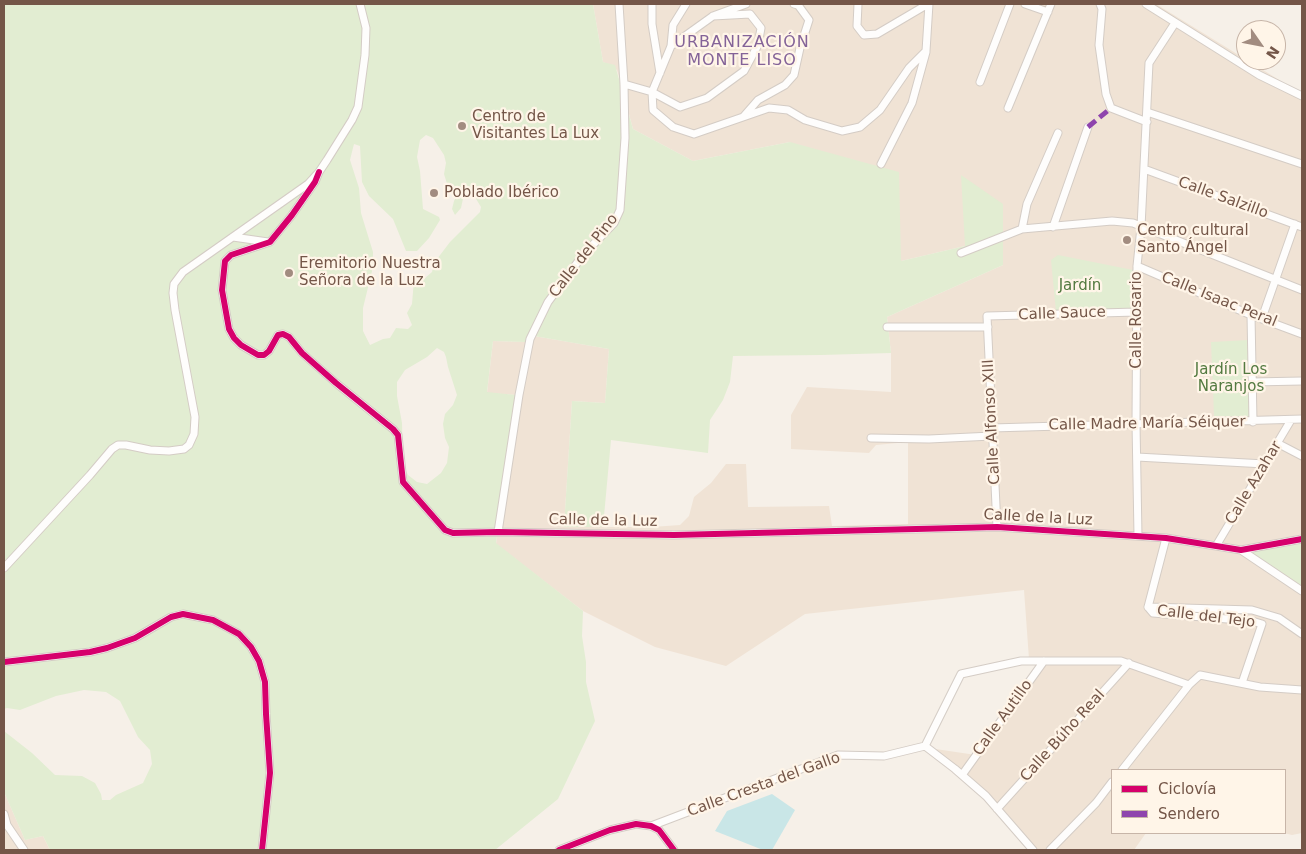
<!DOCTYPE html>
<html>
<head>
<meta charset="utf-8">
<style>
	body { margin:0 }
	#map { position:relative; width:1306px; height:854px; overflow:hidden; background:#f6f0e8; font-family:"DejaVu Sans",sans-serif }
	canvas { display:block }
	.frame { position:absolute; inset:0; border:5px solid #745648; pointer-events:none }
	.legend { position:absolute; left:1111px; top:769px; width:175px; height:65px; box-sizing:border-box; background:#fff5e8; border:1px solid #c7b5a8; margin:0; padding:6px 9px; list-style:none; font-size:15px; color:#745648 }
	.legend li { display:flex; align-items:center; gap:10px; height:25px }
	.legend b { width:25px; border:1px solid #c7b5a8 }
	.north { position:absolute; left:1236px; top:20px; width:50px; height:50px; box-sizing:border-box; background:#fff5e8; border:1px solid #c7b5a8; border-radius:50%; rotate:123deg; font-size:14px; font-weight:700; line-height:20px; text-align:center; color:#745648 }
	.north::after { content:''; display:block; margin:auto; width:18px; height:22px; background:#a28c80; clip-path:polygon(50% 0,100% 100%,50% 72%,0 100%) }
</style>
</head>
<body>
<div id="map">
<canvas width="1306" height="854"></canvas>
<div class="frame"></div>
<ul class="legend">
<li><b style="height:6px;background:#d6006c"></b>Ciclovía</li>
<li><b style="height:6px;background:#8e44ad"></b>Sendero</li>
</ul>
<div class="north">N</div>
</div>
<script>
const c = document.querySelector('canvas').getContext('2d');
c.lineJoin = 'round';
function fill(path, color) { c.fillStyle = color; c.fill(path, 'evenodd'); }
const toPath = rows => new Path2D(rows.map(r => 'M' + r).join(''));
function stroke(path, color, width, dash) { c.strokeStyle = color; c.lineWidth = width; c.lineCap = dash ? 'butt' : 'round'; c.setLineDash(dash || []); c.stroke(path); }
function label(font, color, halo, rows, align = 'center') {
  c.font = font + ' "DejaVu Sans",sans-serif'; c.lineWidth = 4.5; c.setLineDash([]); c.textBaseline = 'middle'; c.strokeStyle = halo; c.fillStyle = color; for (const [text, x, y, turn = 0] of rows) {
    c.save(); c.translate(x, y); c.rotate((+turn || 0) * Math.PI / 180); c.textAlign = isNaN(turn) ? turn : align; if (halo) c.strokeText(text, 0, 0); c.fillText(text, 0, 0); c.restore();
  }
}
const residential = toPath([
	[593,4,1156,4,1302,94,1302,833,1292,835,1284,833,1285,770,1112,770,1112,833,1146,833,1134,850,1033,850,959,772,922,747,976,755,1044,662,1029,659,1024,590,805,614,726,666,655,647,583,611,496,544,516,395,487,393,493,341,525,342,534,336,609,349,605,403,572,401,564,527,652,527,680,525,689,516,694,497,711,483,726,464,746,464,748,507,829,506,832,526,908,524,908,442,876,445,869,453,791,449,791,415,807,387,891,392,891,353,887,317,1003,265,965,246,901,261,790,142,693,161,633,129,617,70,603,62],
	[4,792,25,840,43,836,50,850,4,850]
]);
const green = toPath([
	[4,4,593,4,603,62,615,65,633,129,693,161,790,142,899,172,901,261,965,246,961,175,1003,204,1003,265,887,317,891,353,821,355,733,356,730,382,723,400,710,420,708,453,611,440,603,527,564,527,572,401,605,403,609,349,534,336,525,342,493,341,487,392,516,395,496,543,583,611,582,636,586,662,586,682,595,721,558,799,495,850,50,850,43,836,25,840,4,792,4,731,32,753,55,775,82,776,95,783,101,794,102,800,110,800,116,795,143,783,152,764,150,750,138,737,120,701,106,692,84,690,56,696,20,710,7,708,4,709],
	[426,135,433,138,444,155,446,163,444,174,448,187,453,188,457,195,454,201,452,209,455,215,461,208,464,194,467,191,473,194,481,207,480,212,450,242,434,263,432,272,425,278,418,276,414,280,412,304,407,313,412,325,408,329,396,328,390,338,383,339,370,345,363,331,363,308,373,267,373,252,361,213,359,188,350,160,354,144,360,146,362,182,369,196,393,219,406,251,417,251,429,238,440,220,439,217,423,209,420,171,417,157,420,140],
	[437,348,444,352,446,357,448,367,457,395,453,405,445,414,443,424,445,438,449,447,447,463,441,473,427,484,417,482,408,475,403,464,402,423,397,396,397,382,405,370,427,357],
	[1058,255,1133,270,1131,310,1056,312,1051,260],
	[1249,340,1250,417,1214,416,1211,342],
	[1302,539,1302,591,1241,550]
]);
const water = toPath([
	[772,794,795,810,772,850,763,850,715,831,727,811]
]);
const minor = toPath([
	[652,4,652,24,660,73],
	[686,4,673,25,671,46,652,92,653,110,673,127,694,134,769,108,788,110,805,120,842,131,860,127,880,110,909,68,926,51,929,4],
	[858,4,857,26,864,35,877,34,928,4],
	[1025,4,1048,12],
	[1100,4,1102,9,1099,45,1106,94,1111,108,1147,122],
	[1146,4,1259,75,1302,96],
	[671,46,713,16,746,4],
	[980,82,1010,4],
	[624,84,652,92,680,107,707,98,744,71,758,45,761,28,750,14,713,16],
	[1008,108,1051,4],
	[1147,112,1302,164],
	[744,116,758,100,785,85,794,75,800,48,809,20,798,5,794,4],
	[881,164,912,103,926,52],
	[1144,169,1302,227],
	[319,172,315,182,292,215,270,242,231,255,225,261,222,290,229,329,234,338,241,345,258,355,264,355,269,351,278,335,283,334,289,337,302,353,336,383,393,429,398,435,403,482,445,530,453,533,498,532,674,535,997,527,1166,538,1241,550,1302,539],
	[1053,227,1088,127],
	[1022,229,1027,204,1058,133],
	[233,237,268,242],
	[961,253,1022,229,1112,221,1133,223,1302,290],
	[1137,266,1251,315,1302,334],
	[1251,315,1253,422],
	[1262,318,1295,224],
	[887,327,988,327],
	[1252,382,1302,381],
	[992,428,1302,419],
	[871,438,929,439,992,436],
	[1277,443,1302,456],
	[1137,457,1265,464],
	[997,527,987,316,1137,312],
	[498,532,519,395,530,339,548,302,583,255,614,223,620,210,625,138,624,84,619,4],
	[1138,536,1136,423,1137,266,1141,227,1149,63,1175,23],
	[1166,538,1148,607,1252,610,1279,618,1302,634],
	[1216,546,1291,420],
	[1241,550,1302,591],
	[4,568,90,475,112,449,118,445,126,445,150,450,169,451,184,449,189,445,194,434,195,417,175,310,173,293,174,284,183,272,308,184,319,172,327,160,352,120,358,107,365,55,366,28,360,4],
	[1148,607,1153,613,1252,621,1262,624,1242,683],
	[4,662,90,652,107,648,135,638,171,617,183,614,213,620,239,634,251,647,259,661,265,682,266,714,270,773,262,850],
	[925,746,961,674,1021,661,1121,661,1189,685,1200,675,1260,687,1302,690],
	[925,746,955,769,986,796,1033,850],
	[1122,770,1189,685],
	[962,775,1044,661],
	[997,809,1129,663],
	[4,814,7,825,24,850],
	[651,826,838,755,884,756,925,746],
	[559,850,610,830,636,824,651,826,659,830,674,850],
	[1050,850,1096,803,1112,782]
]);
const quiet = toPath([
	[1088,127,1111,108]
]);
const cycleway = toPath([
	[319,172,315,182,292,215,270,242,231,255,225,261,222,290,229,329,234,338,241,345,258,355,264,355,269,351,278,335,283,334,289,337,302,353,336,383,393,429,398,435,403,482,445,530,453,533,498,532,674,535,997,527,1166,538,1241,550,1302,539],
	[4,662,90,652,107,648,135,638,171,617,183,614,213,620,239,634,251,647,259,661,265,682,266,714,270,773,262,850],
	[559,850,610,830,636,824,651,826,659,830,674,850]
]);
const markers = [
	[462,126,5,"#a28c80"],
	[434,193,5,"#a28c80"],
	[1127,240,5,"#a28c80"],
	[289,273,5,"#a28c80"]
];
const poiNames = [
	["Centro de",472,117],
	["Visitantes La Lux",472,134],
	["Poblado Ibérico",444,193],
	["Centro cultural",1137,231],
	["Santo Ángel",1137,248],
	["Eremitorio Nuestra",299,264],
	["Señora de la Luz",299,281]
];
const streetNames = [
	["Calle Salzillo",1223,198,20],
	["Calle del Pino",584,256,-52],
	["Calle Isaac Peral",1219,300,22],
	["Calle Sauce",1062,314,-2],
	["Calle Rosario",1137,320,-90],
	["Calle Alfonso XIII",992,422,-93],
	["Calle Madre María Séiquer",1147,424,-1],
	["Calle Azahar",1254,483,-59],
	["Calle de la Luz",1038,518,3],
	["Calle de la Luz",603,521,1],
	["Calle del Tejo",1206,617,7],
	["Calle Autillo",1003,718,-54],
	["Calle Búho Real",1063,736,-48],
	["Calle Cresta del Gallo",764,785,-20]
];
const parkNames = [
	["Jardín",1080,286],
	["Jardín Los",1231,370],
	["Naranjos",1231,387]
];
const neighbourhoodNames = [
	["URBANIZACIÓN",742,43],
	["MONTE LISO",742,61]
];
fill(residential, '#f0e3d5');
fill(green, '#e2edd2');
fill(water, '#c9e6e7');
stroke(minor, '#d4ccc5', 9);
stroke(minor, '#fefdfc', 7);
stroke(quiet, '#8e44ad', 5, [10, 5]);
stroke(cycleway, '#d6006c', 6);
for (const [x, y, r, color] of markers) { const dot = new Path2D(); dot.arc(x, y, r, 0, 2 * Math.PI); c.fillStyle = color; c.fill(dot); stroke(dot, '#fff5e8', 2); }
label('15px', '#745648', '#fff5e8', poiNames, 'left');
label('15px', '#745648', '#fff5e8', streetNames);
label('15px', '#537a40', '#fff5e8', parkNames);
c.letterSpacing = '1px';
label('16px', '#846398', '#fff5e8', neighbourhoodNames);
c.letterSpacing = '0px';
</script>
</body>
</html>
